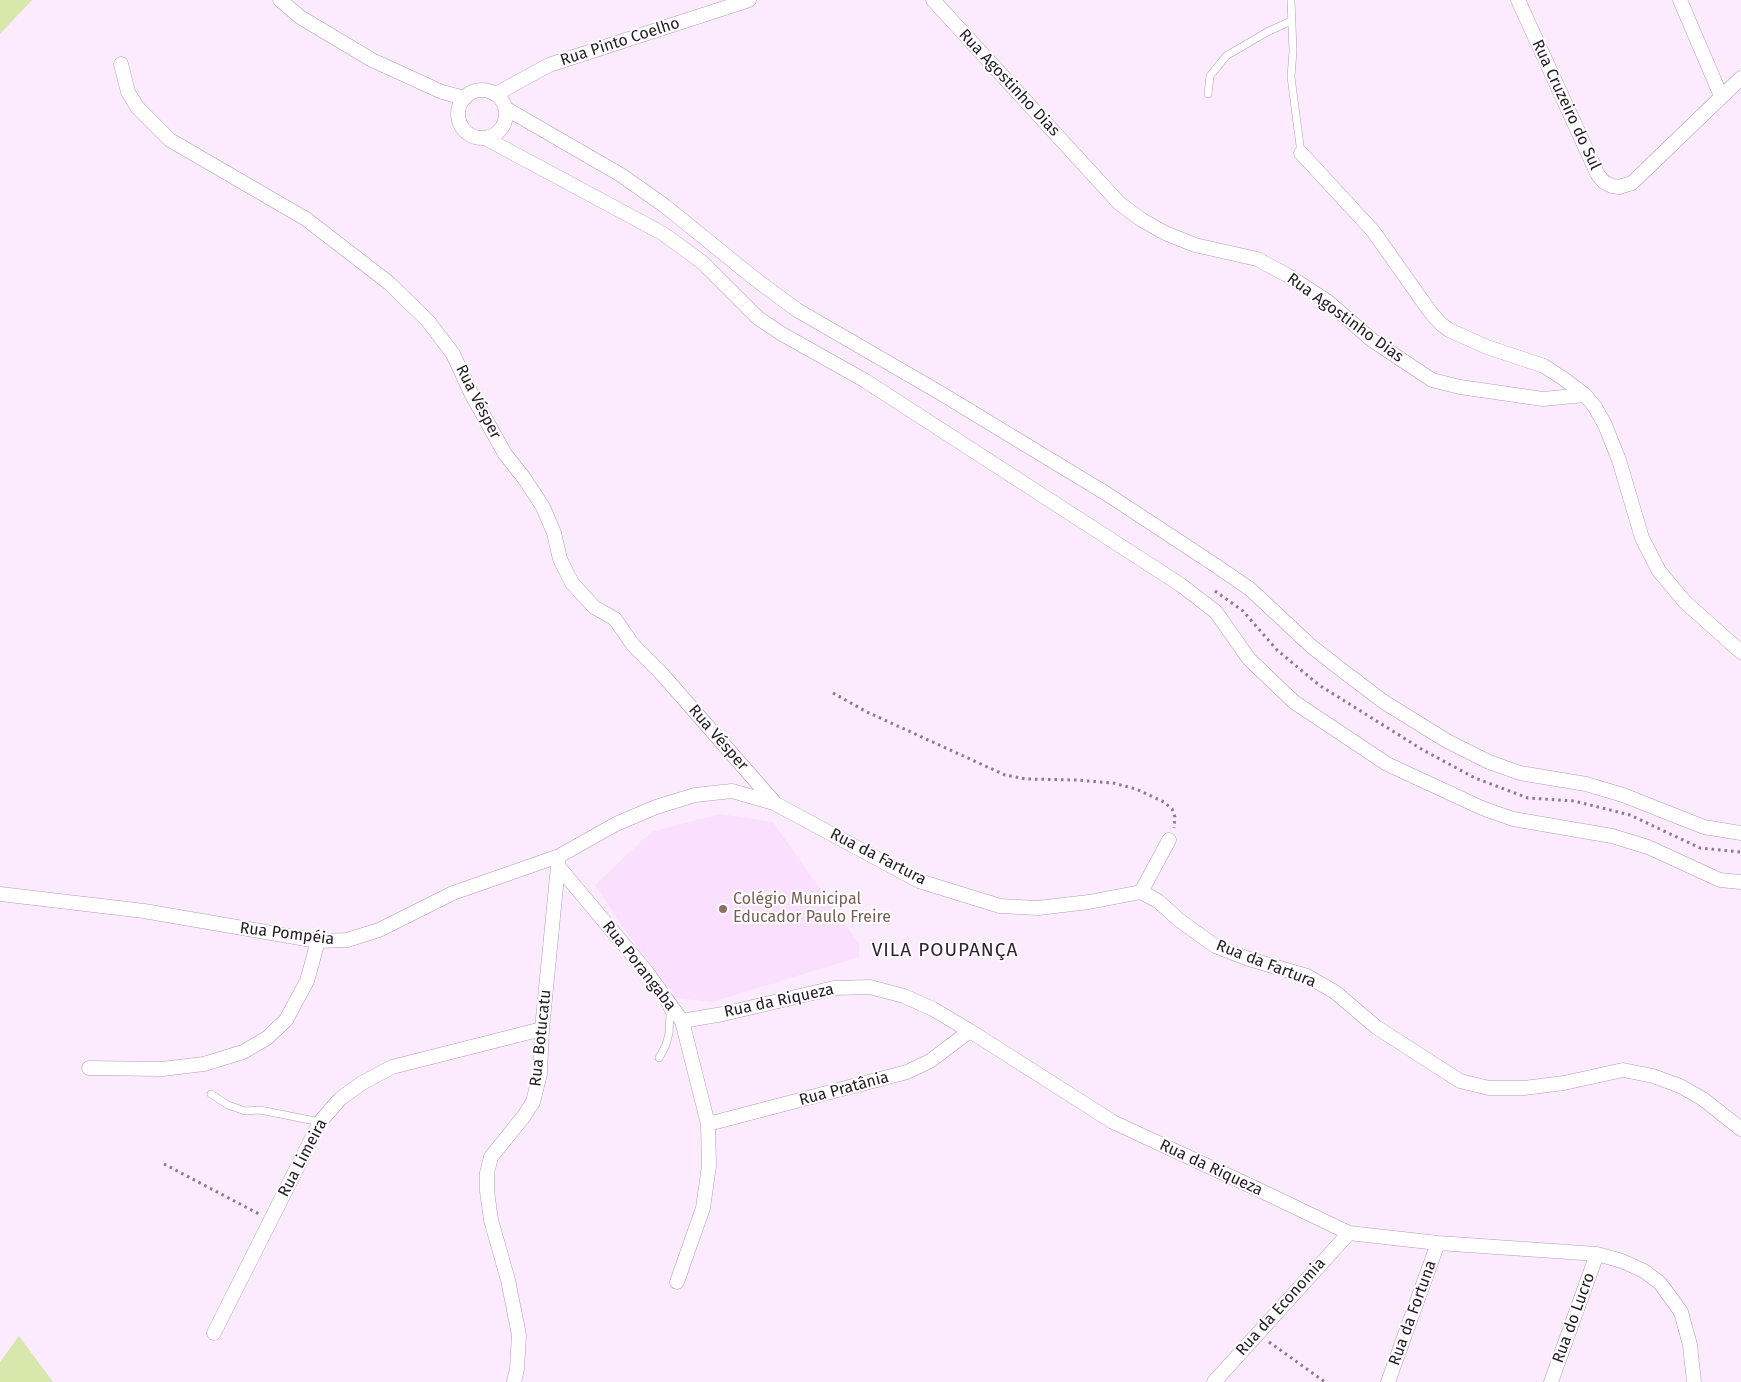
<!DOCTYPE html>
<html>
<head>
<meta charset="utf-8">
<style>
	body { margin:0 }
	canvas { display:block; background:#fcebff }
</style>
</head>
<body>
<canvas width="1741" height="1382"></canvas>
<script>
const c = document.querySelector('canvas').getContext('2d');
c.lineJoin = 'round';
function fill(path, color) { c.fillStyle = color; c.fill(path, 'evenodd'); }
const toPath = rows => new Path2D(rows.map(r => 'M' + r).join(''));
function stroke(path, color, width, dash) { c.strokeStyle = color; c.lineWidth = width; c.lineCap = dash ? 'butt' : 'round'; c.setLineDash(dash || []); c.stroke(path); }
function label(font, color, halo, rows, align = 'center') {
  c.font = font + ' "Fira Sans",sans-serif'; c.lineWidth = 4; c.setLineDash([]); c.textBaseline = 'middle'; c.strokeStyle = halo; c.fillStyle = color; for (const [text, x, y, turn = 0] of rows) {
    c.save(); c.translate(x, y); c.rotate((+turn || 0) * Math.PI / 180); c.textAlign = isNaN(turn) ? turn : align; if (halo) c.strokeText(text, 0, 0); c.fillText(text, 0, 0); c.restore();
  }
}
const built = toPath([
	[720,814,773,822,859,944,859,957,712,1002,677,998,627,933,595,885,651,832]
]);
const green = toPath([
	[0,0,32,0,0,34],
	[19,1336,53,1382,0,1382,0,1362]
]);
const path = toPath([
	[1215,591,1243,611,1277,650,1319,685,1423,750,1475,778,1528,798,1574,801,1630,815,1700,848,1741,852],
	[833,693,867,712,1005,775,1026,779,1076,780,1113,783,1136,789,1164,802,1172,809,1175,817,1174,828],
	[164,1164,259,1214],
	[1269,1342,1325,1382]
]);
const lane = toPath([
	[1291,0,1293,51,1291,77,1301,153],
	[1208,94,1210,76,1226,56,1267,32,1291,21],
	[659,1058,666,1045,669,1033,670,1014,667,1008],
	[211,1094,228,1105,245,1111,260,1110,320,1122]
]);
const street = toPath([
	[280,0,300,17,372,60,442,92,465,98],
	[933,0,1119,203,1142,220,1165,233,1195,245,1257,259,1287,275,1327,301,1372,340,1432,380,1460,387,1543,399,1585,395],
	[1518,0,1598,175,1604,182,1612,186,1619,187,1632,183,1741,78],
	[1680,0,1721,96],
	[121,64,128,92,137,107,170,140,306,219,389,283,428,321,453,354,472,395,505,454,524,478,543,507,554,533,560,559,572,583,594,607,615,619,633,645,662,674,774,802],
	'458 114a24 24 0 1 1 48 0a24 24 0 1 1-48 0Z',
	[496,94,549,65,749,0],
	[505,108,621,175,665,206,755,279,797,310,937,391,1107,494,1215,565,1250,589,1311,646,1343,671,1384,702,1447,741,1489,762,1520,773,1586,784,1623,795,1704,827,1741,833],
	[485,138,662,233,702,262,758,318,782,334,864,380,1181,585,1216,612,1249,659,1294,702,1387,764,1482,808,1513,819,1612,836,1648,847,1720,880,1741,882],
	[1301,153,1373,231,1431,313,1441,324,1449,330,1487,347,1544,366,1564,379,1585,395,1595,407,1605,425,1619,460,1642,538,1659,571,1685,602,1741,652],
	[558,866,646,971,682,1021,708,1124,709,1166,703,1208,677,1282],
	[1141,892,1169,840],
	[0,894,144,911,318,941,347,940,379,930,453,893,559,856,616,824,656,807,695,795,732,791,774,803,919,881,1000,906,1038,908,1089,902,1141,892,1158,901,1179,920,1215,946,1249,959,1307,976,1335,992,1376,1027,1460,1081,1489,1088,1524,1088,1564,1083,1623,1070,1653,1076,1680,1086,1703,1099,1741,1129],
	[682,1021,723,1014,834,988,870,987,904,996,933,1009,970,1031,1113,1122,1253,1187,1349,1233,1438,1243,1597,1254,1622,1261,1644,1271,1660,1283,1681,1312,1690,1345,1694,1382],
	[89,1068,162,1069,204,1064,243,1052,267,1038,286,1020,307,981,318,941],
	[708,1124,907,1072,930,1061,970,1031],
	[214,1333,320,1122,340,1099,362,1083,392,1067,542,1029],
	[514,1382,517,1369,519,1335,508,1280,491,1220,487,1191,487,1173,491,1157,524,1116,533,1102,540,1074,542,1029,559,856],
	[1214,1382,1349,1233],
	[1388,1382,1438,1243],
	[1551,1382,1597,1254]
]);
const markers = [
	[723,909,5,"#8d6e63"]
];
const streetNames = [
	["Rua Pinto Coelho",620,42,-18],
	["Rua Agostinho Dias",1009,83,47],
	["Rua Cruzeiro do Sul",1566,105,65],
	["Rua Agostinho Dias",1345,318,36],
	["Rua Vésper",478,402,63],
	["Rua Vésper",718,738,49],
	["Rua da Fartura",878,857,27],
	["Rua Pompéia",287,934,7],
	["Rua da Fartura",1266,964,21],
	["Rua Porangaba",639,966,52],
	["Rua da Riqueza",779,1001,-12],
	["Rua Botucatu",541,1038,-84],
	["Rua Pratânia",844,1089,-15],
	["Rua Limeira",303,1158,-62],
	["Rua da Riqueza",1211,1168,25],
	["Rua da Economia",1281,1307,-48],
	["Rua da Fortuna",1413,1313,-70],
	["Rua do Lucro",1574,1318,-70]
];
const educationNames = [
	["Colégio Municipal",733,900],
	["Educador Paulo Freire",733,918]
];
const quarterNames = [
	["VILA POUPANÇA",945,951]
];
fill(built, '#fadffe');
fill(green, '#d8e7ac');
stroke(lane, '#b19db5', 8);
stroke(street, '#b19db5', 15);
stroke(path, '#887c8a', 3, [2.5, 4]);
stroke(lane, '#fff', 7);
stroke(street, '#fff', 14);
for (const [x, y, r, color] of markers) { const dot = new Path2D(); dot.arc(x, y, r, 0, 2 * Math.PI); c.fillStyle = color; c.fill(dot); stroke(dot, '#fff', 2); }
label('16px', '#221b23', '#fff', streetNames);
label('16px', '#785e54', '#fff', educationNames, 'left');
c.letterSpacing = '1px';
label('19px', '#322235', '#fff', quarterNames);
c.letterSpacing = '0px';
</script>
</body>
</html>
